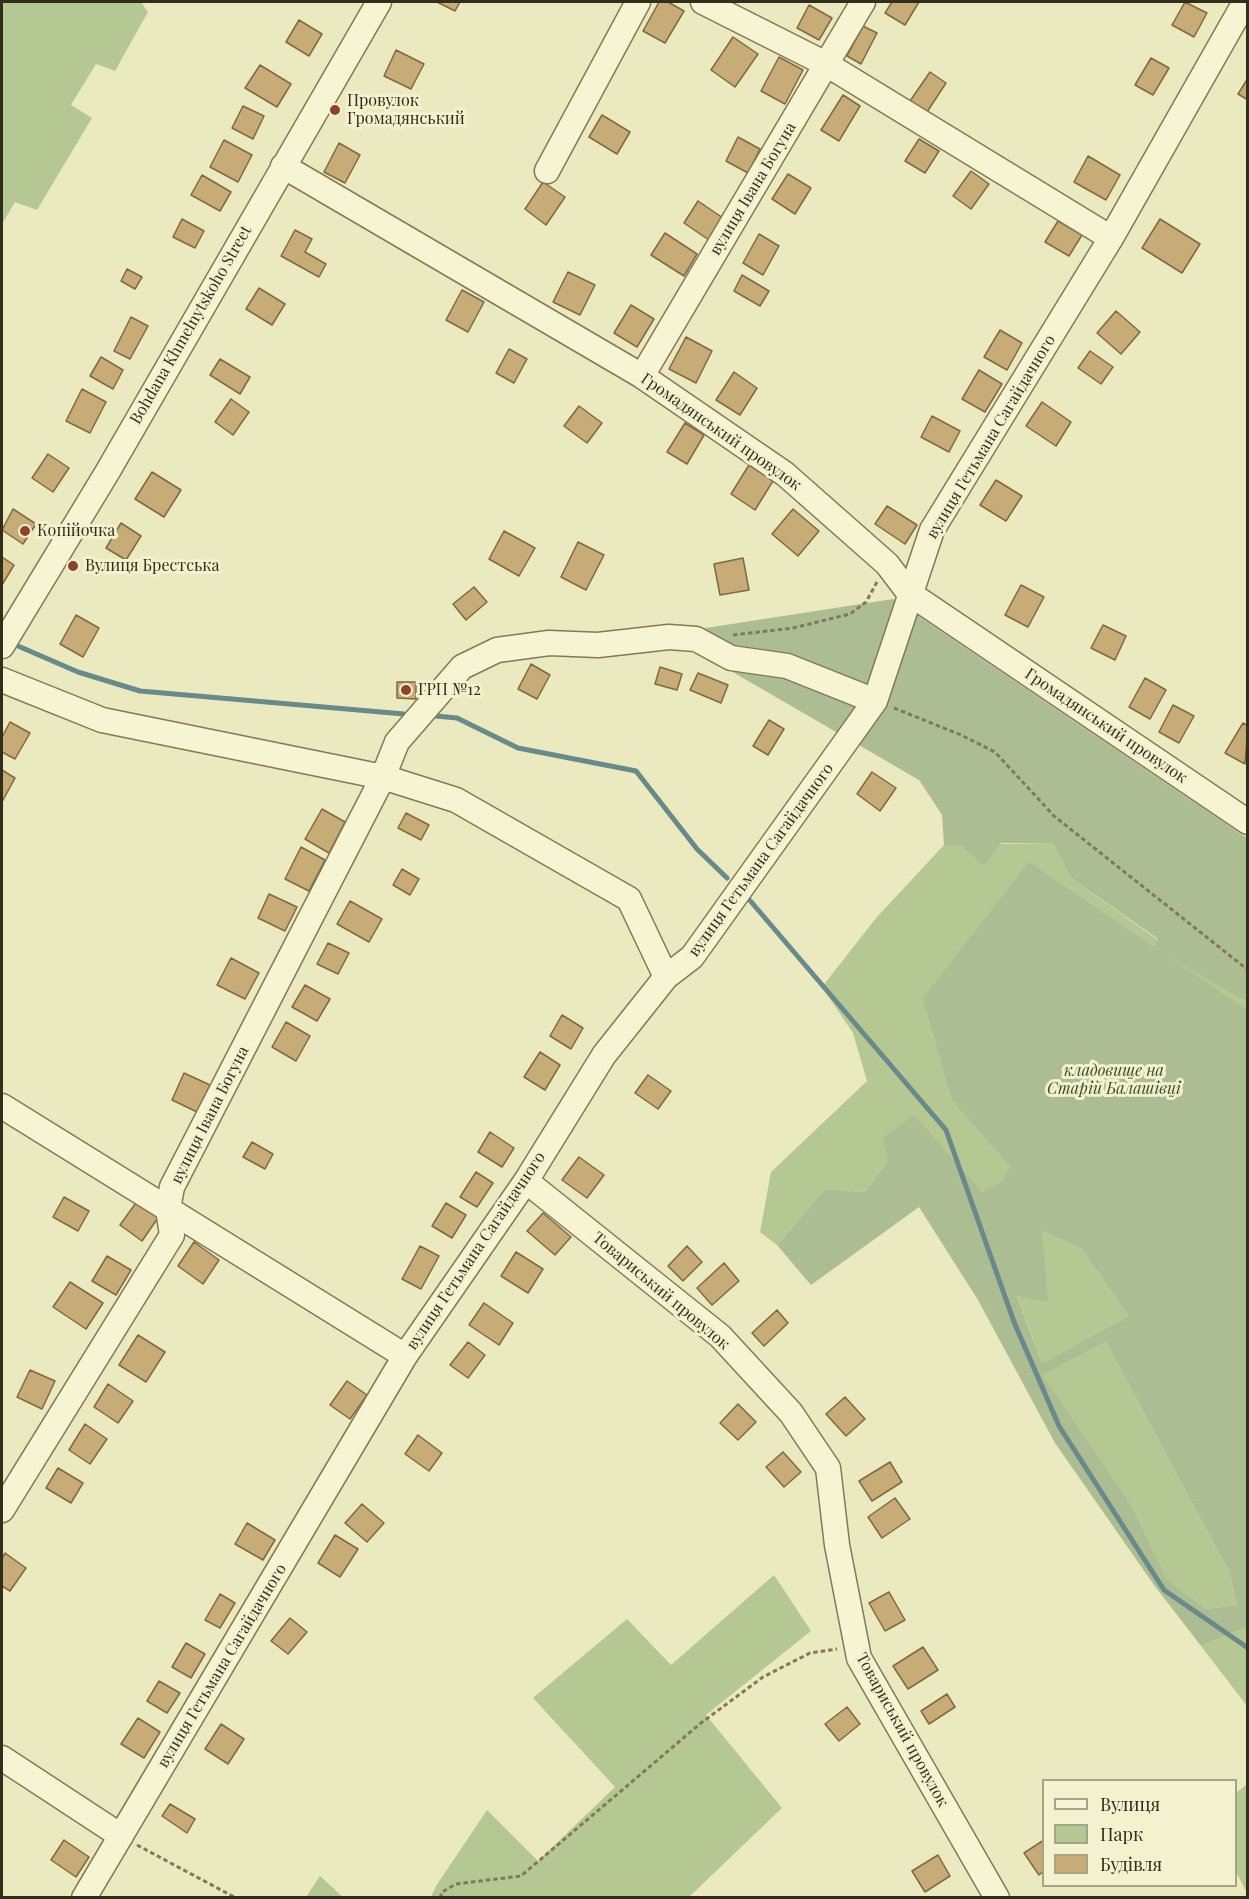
<!DOCTYPE html>
<html>
<head>
<meta charset="utf-8">
<style>
	body { margin:0 }
	#map { position:relative; width:1249px; height:1899px; overflow:hidden; background:#ebe9bf; font-family:"Playfair Display",serif }
	canvas { display:block }
	.frame { position:absolute; inset:0; border:3px solid #332d1c; pointer-events:none }
	.legend { position:absolute; left:1042px; top:1779px; width:195px; height:108px; box-sizing:border-box; background:#f3f1ce; border:2px solid #a6a387; margin:0; padding:8px 10px; list-style:none; font-size:18px; color:#332d1c }
	.legend li { display:flex; align-items:center; gap:12px; height:30px }
	.legend b { width:30px; border:2px solid #a6a387 }
</style>
</head>
<body>
<div id="map">
<canvas width="1249" height="1899"></canvas>
<div class="frame"></div>
<ul class="legend">
<li><b style="height:8px;background:#f6f4d2"></b>Вулиця</li>
<li><b style="height:16px;background:#b5c894"></b>Парк</li>
<li><b style="height:16px;background:#c7ac77"></b>Будівля</li>
</ul>
</div>
<script>
const c = document.querySelector('canvas').getContext('2d');
c.lineJoin = 'round';
function fill(path, color) { c.fillStyle = color; c.fill(path, 'evenodd'); }
const toPath = rows => new Path2D(rows.map(r => 'M' + r).join(''));
function stroke(path, color, width, dash) { c.strokeStyle = color; c.lineWidth = width; c.lineCap = dash ? 'butt' : 'round'; c.setLineDash(dash || []); c.stroke(path); }
function label(font, color, halo, rows, align = 'center') {
  c.font = font + ' "Playfair Display",serif'; c.lineWidth = 6; c.setLineDash([]); c.textBaseline = 'middle'; c.strokeStyle = halo; c.fillStyle = color; for (const [text, x, y, turn = 0] of rows) {
    c.save(); c.translate(x, y); c.rotate((+turn || 0) * Math.PI / 180); c.textAlign = isNaN(turn) ? turn : align; if (halo) c.strokeText(text, 0, 0); c.fillText(text, 0, 0); c.restore();
  }
}
const green = toPath([
	[2,2,141,2,148,12,115,71,96,64,71,105,92,118,37,210,15,202,2,224],
	[1053,843,1071,878,1158,940,1151,955,1160,993,1170,955,1247,1002,1247,1112,1035,1131,1003,1182,982,1192,888,1160,865,1192,825,1189,777,1245,760,1232,771,1172,867,1081,853,1033,822,987,876,918,944,845],
	[1042,1231,1082,1249,1128,1316,1042,1363,1017,1295,1047,1301],
	[1106,1342,1229,1572,1237,1605,1206,1609,1165,1579,1131,1504,1041,1375],
	[774,1575,811,1631,706,1715,782,1808,689,1897,431,1897,436,1886,487,1810,538,1861,615,1787,533,1698,627,1619,671,1665],
	[1247,1627,1247,1706,1201,1646],
	[1247,1784,1247,1893,1236,1872,1236,1793],
	[320,1876,343,1897,306,1897]
]);
const cemetery = toPath([
	[893,599,1247,838,1247,1002,1169,957,1247,1010,1247,1627,1201,1646,1154,1585,1055,1443,978,1300,919,1207,811,1285,777,1245,825,1189,865,1192,888,1160,883,1138,914,1115,982,1192,1003,1181,1010,1166,952,1100,923,998,1029,862,1154,947,1158,939,1071,878,1053,843,1001,843,984,866,961,845,944,845,942,815,919,780,667,634],
	[1042,1231,1082,1249,1128,1316,1042,1363,1017,1296,1048,1302],
	[1106,1342,1229,1572,1237,1605,1206,1609,1166,1579,1131,1504,1042,1375]
]);
const stream = toPath([
	[18,646,78,672,140,691,404,714],
	[436,716,457,718,518,748,636,771,697,849,727,878],
	[747,897,946,1130,1014,1322,1059,1426,1164,1590,1248,1648]
]);
const building = toPath([
	[437,2,460,2,455,11,437,2],
	[659,2,668,2,684,11,665,43,643,31,659,2],
	[892,2,919,2,905,25,885,13,892,2],
	[1185,2,1207,13,1194,37,1172,25,1185,2],
	[809,5,832,18,819,40,797,28,809,5],
	[299,20,322,34,309,56,286,42,299,20],
	[863,26,877,33,861,64,847,56,863,26],
	[733,37,758,54,735,87,711,70,733,37],
	[396,50,424,64,411,89,384,76,396,50],
	[779,57,803,70,785,104,761,91,779,57],
	[1151,58,1169,68,1153,95,1135,85,1151,58],
	[260,65,291,84,277,107,245,88,260,65],
	[930,72,946,83,927,112,910,101,930,72],
	[1248,78,1248,100,1238,94,1248,78],
	[843,95,860,106,839,141,821,130,843,95],
	[243,106,264,116,253,139,232,128,243,106],
	[602,115,630,132,617,154,589,137,602,115],
	[738,137,760,149,748,173,726,161,738,137],
	[919,139,939,151,925,173,905,161,919,139],
	[224,140,252,155,238,182,210,167,224,140],
	[339,143,360,155,345,183,324,172,339,143],
	[1088,156,1120,175,1106,200,1074,182,1088,156],
	[971,171,989,184,971,209,953,196,971,171],
	[788,174,811,188,795,214,772,199,788,174],
	[202,175,231,192,220,211,191,195,202,175],
	[543,182,565,197,546,225,525,209,543,182],
	[698,201,723,218,709,240,684,223,698,201],
	[182,219,204,231,195,248,173,237,182,219],
	[1160,219,1200,244,1182,273,1142,248,1160,219],
	[1058,221,1082,235,1069,256,1045,242,1058,221],
	[295,230,312,239,305,252,326,264,319,277,281,256,295,230],
	[665,233,697,254,684,276,651,255,665,233],
	[759,234,779,246,763,275,743,263,759,234],
	[127,269,142,277,135,289,121,281,127,269],
	[568,272,595,285,580,315,553,302,568,272],
	[742,275,769,291,760,306,734,291,742,275],
	[259,288,285,304,272,325,246,309,259,288],
	[462,290,484,302,468,332,446,320,462,290],
	[631,305,654,319,637,347,614,333,631,305],
	[1116,311,1140,332,1121,354,1097,333,1116,311],
	[131,317,148,326,130,359,114,351,131,317],
	[1000,330,1022,343,1007,370,984,357,1000,330],
	[686,337,712,351,696,383,669,369,686,337],
	[509,349,527,359,514,383,496,373,509,349],
	[1090,351,1113,367,1101,384,1078,368,1090,351],
	[101,357,123,370,113,389,90,376,101,357],
	[220,359,250,377,240,394,210,375,220,359],
	[979,370,1002,384,985,412,962,399,979,370],
	[734,372,757,388,740,415,716,400,734,372],
	[82,389,106,402,90,433,66,421,82,389],
	[231,399,249,412,233,435,215,422,231,399],
	[1042,402,1071,422,1056,446,1026,426,1042,402],
	[579,406,602,423,587,443,564,426,579,406],
	[932,416,960,431,949,452,921,437,932,416],
	[685,423,704,435,687,464,667,452,685,423],
	[48,454,69,468,53,492,32,478,48,454],
	[749,465,773,481,755,510,731,494,749,465],
	[152,472,181,490,164,517,135,499,152,472],
	[996,480,1022,496,1006,521,980,505,996,480],
	[887,506,917,525,905,544,875,524,887,506],
	[13,509,36,524,23,544,2,530,13,509],
	[793,509,819,531,798,556,772,534,793,509],
	[121,523,141,536,126,560,106,548,121,523],
	[504,531,535,548,519,576,489,559,504,531],
	[578,542,604,555,586,590,561,577,578,542],
	[2,557,14,565,2,585,2,557],
	[743,558,749,590,720,595,714,564,743,558],
	[1021,585,1044,597,1028,627,1005,615,1021,585],
	[474,587,487,602,466,620,453,604,474,587],
	[76,615,99,628,83,657,60,644,76,615],
	[1103,625,1126,636,1115,660,1091,648,1103,625],
	[531,664,550,675,537,699,518,689,531,664],
	[660,667,682,674,677,690,655,684,660,667],
	[698,673,728,685,721,703,690,690,698,673],
	[1145,678,1166,690,1150,719,1129,707,1145,678],
	[397,682,416,682,416,699,397,698,397,682],
	[1173,705,1194,716,1179,743,1159,732,1173,705],
	[769,720,784,729,768,755,753,746,769,720],
	[10,722,30,733,15,759,2,752,2,737,10,722],
	[1243,723,1248,726,1245,764,1225,753,1243,723],
	[2,770,15,778,2,802,2,770],
	[872,772,896,788,880,811,857,794,872,772],
	[322,809,345,822,329,853,305,839,322,809],
	[406,813,429,825,421,840,398,828,406,813],
	[301,847,325,860,309,891,285,879,301,847],
	[402,869,419,879,410,895,393,885,402,869],
	[269,894,297,907,285,931,258,918,269,894],
	[350,901,382,919,369,942,337,924,350,901],
	[328,943,349,953,338,974,317,964,328,943],
	[231,958,259,973,245,999,217,985,231,958],
	[305,985,330,999,317,1021,292,1007,305,985],
	[562,1015,583,1028,571,1049,550,1036,562,1015],
	[286,1022,310,1036,296,1061,272,1047,286,1022],
	[540,1052,560,1065,545,1090,524,1077,540,1052],
	[184,1073,210,1085,197,1112,172,1100,184,1073],
	[648,1075,671,1091,658,1109,635,1093,648,1075],
	[490,1132,514,1148,502,1167,478,1152,490,1132],
	[252,1142,273,1154,265,1169,243,1157,252,1142],
	[579,1157,604,1175,587,1198,562,1180,579,1157],
	[476,1172,493,1183,477,1207,460,1197,476,1172],
	[64,1197,89,1211,78,1231,53,1217,64,1197],
	[138,1200,160,1215,142,1241,120,1225,138,1200],
	[446,1203,466,1215,452,1238,432,1226,446,1203],
	[543,1213,571,1237,555,1255,527,1231,543,1213],
	[194,1242,219,1260,203,1284,178,1266,194,1242],
	[420,1246,439,1256,421,1289,402,1279,420,1246],
	[687,1246,702,1262,683,1281,668,1266,687,1246],
	[516,1252,543,1269,528,1293,501,1276,516,1252],
	[107,1256,131,1270,116,1295,92,1281,107,1256],
	[724,1263,739,1281,712,1305,697,1288,724,1263],
	[70,1282,103,1303,86,1329,53,1307,70,1282],
	[484,1303,513,1323,499,1345,469,1325,484,1303],
	[777,1310,788,1323,764,1346,752,1333,777,1310],
	[138,1335,165,1352,146,1382,119,1365,138,1335],
	[468,1342,485,1355,468,1378,450,1365,468,1342],
	[30,1370,55,1381,42,1409,17,1397,30,1370],
	[347,1381,367,1395,350,1419,330,1405,347,1381],
	[108,1384,133,1401,118,1423,94,1407,108,1384],
	[845,1397,865,1419,846,1436,826,1414,845,1397],
	[738,1404,756,1422,738,1440,720,1423,738,1404],
	[85,1424,107,1439,90,1464,69,1450,85,1424],
	[418,1435,442,1453,429,1471,405,1454,418,1435],
	[783,1452,801,1472,784,1487,766,1467,783,1452],
	[890,1462,902,1482,872,1501,859,1481,890,1462],
	[58,1468,83,1483,71,1503,46,1488,58,1468],
	[895,1498,910,1519,882,1538,868,1517,895,1498],
	[362,1504,384,1523,367,1542,345,1523,362,1504],
	[247,1523,275,1540,263,1560,235,1544,247,1523],
	[335,1535,358,1549,340,1577,318,1563,335,1535],
	[5,1553,26,1568,10,1591,2,1586,2,1559,5,1553],
	[889,1592,905,1620,885,1631,869,1603,889,1592],
	[220,1594,235,1603,220,1628,205,1620,220,1594],
	[290,1618,307,1632,288,1654,271,1641,290,1618],
	[186,1643,205,1654,191,1678,172,1667,186,1643],
	[923,1647,938,1670,908,1689,893,1666,923,1647],
	[159,1681,180,1693,167,1713,147,1701,159,1681],
	[947,1694,955,1707,929,1724,921,1711,947,1694],
	[847,1707,860,1724,839,1741,825,1724,847,1707],
	[138,1718,160,1732,144,1758,121,1744,138,1718],
	[221,1724,244,1739,228,1764,205,1749,221,1724],
	[170,1804,195,1819,187,1833,162,1816,170,1804],
	[64,1840,89,1857,76,1877,51,1860,64,1840],
	[1044,1840,1044,1871,1039,1875,1024,1853,1044,1840],
	[938,1855,950,1876,925,1892,912,1871,938,1855]
]);
const path = toPath([
	[733,635,793,628,850,614,866,602,877,582],
	[894,708,961,735,995,752,1054,816,1248,970],
	[137,1845,236,1898],
	[440,1898,442,1892,456,1884,521,1876,701,1723,763,1677,810,1653,837,1649]
]);
const minor = toPath([
	[703,2,826,64,1111,238],
	[283,166,642,376,785,474,887,564,909,593,1248,822],
	[547,171,638,2],
	[642,376,863,2],
	[2,646,108,471,379,2],
	[2,680,102,720,383,777,456,800,629,899,666,977],
	[2,1106,405,1356],
	[526,1181,720,1336,791,1413,828,1468,837,1545,859,1658,997,1898],
	[2,1510,172,1235,168,1209,172,1187,383,777,397,742,462,667,497,650,549,643,598,645,669,637,696,639,731,658,787,666,875,701],
	[2,1758,121,1836],
	[84,1898,405,1356,526,1181,604,1055,666,977,692,957,875,701,932,530,1111,238,1245,2]
]);
const markers = [
	[335,110,6,"#8e442c"],
	[25,531,6,"#8e442c"],
	[73,566,6,"#8e442c"],
	[406,690,6,"#8e442c"]
];
const poiNames = [
	["Провулок",347,101],
	["Громадянський",347,119],
	["Копійочка",37,531],
	["Вулиця Брестська",85,566],
	["ГРП №12",418,690]
];
const streetNames = [
	["вулиця Івана Богуна",753,189,-59],
	["Bohdana Khmelnytskoho Street",191,325,-60],
	["Громадянський провулок",721,432,35],
	["вулиця Гетьмана Сагайдачного",991,437,-59],
	["Громадянський провулок",1106,726,34],
	["вулиця Гетьмана Сагайдачного",761,860,-54],
	["вулиця Івана Богуна",210,1115,-63],
	["вулиця Гетьмана Сагайдачного",476,1251,-56],
	["Товариський провулок",661,1291,40],
	["вулиця Гетьмана Сагайдачного",222,1666,-59],
	["Товариський провулок",902,1730,61]
];
const parkNames = [
	["кладовище на",1114,1071],
	["Старій Балашівці",1114,1089]
];
fill(green, '#b5c894');
fill(cemetery, '#adbd93');
stroke(stream, '#6a8a8a', 5);
fill(building, '#c7ac77');
stroke(building, '#806940', 1.5);
stroke(minor, '#827959', 27);
stroke(path, '#827959', 3, [4.5, 3]);
stroke(minor, '#f6f4d2', 24);
for (const [x, y, r, color] of markers) { const dot = new Path2D(); dot.arc(x, y, r, 0, 2 * Math.PI); c.fillStyle = color; c.fill(dot); stroke(dot, '#f3f1ce', 2); }
label('16px', '#332d1c', '#f3f1ce', poiNames, 'left');
label('16px', '#332d1c', '#f3f1ce', streetNames);
label('italic 16px', '#394e24', '#f3f1ce', parkNames);
</script>
</body>
</html>
